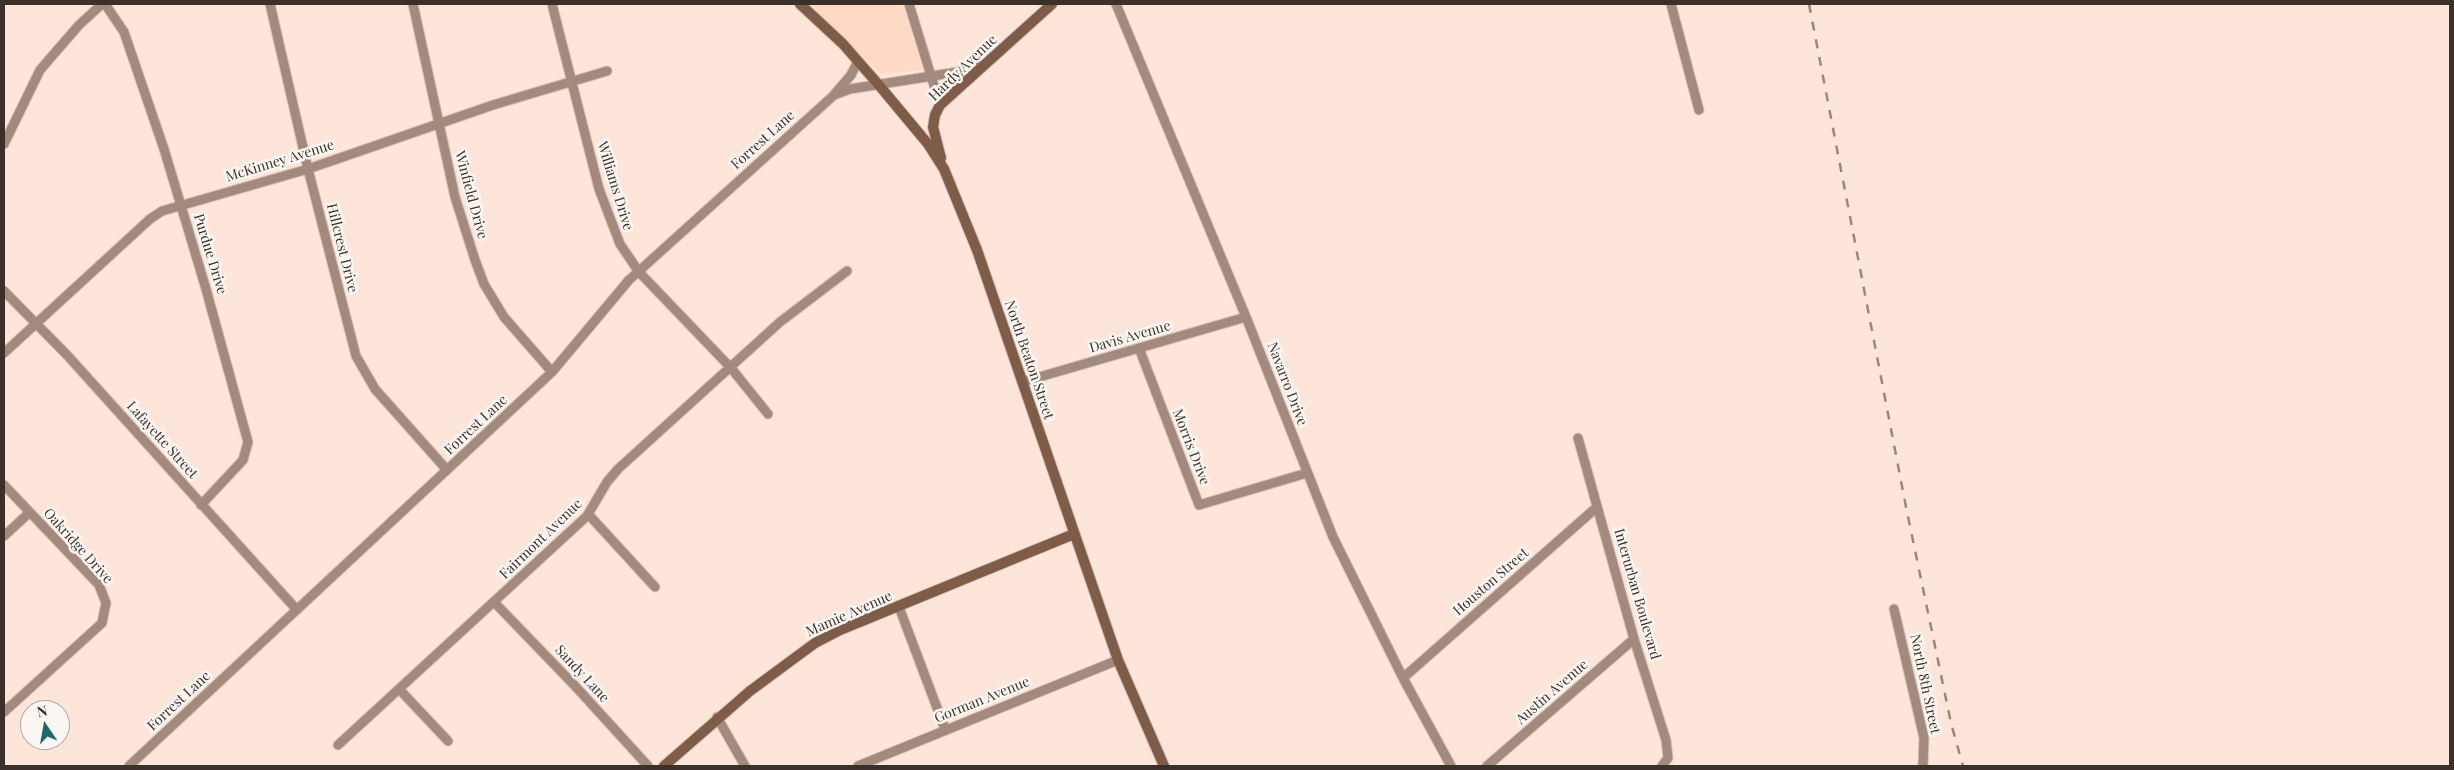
<!DOCTYPE html>
<html>
<head>
<meta charset="utf-8">
<style>
	body { margin:0 }
	#map { position:relative; width:2454px; height:770px; overflow:hidden; background:#fde6d9; font-family:"Playfair Display",serif }
	canvas { display:block }
	.frame { position:absolute; inset:0; border:5px solid #3b302a; pointer-events:none }
	.north { position:absolute; left:20px; top:700px; width:50px; height:50px; box-sizing:border-box; background:#fdf7f4; border:1px solid #afa7a3; border-radius:50%; rotate:348deg; font-size:14px; font-weight:700; line-height:20px; text-align:center; color:#3b302a }
	.north::after { content:''; display:block; margin:auto; width:18px; height:22px; background:#1e6a69; clip-path:polygon(50% 0,100% 100%,50% 72%,0 100%) }
</style>
</head>
<body>
<div id="map">
<canvas width="2454" height="770"></canvas>
<div class="frame"></div>
<div class="north">N</div>
</div>
<script>
const c = document.querySelector('canvas').getContext('2d');
c.lineJoin = 'round';
function fill(path, color) { c.fillStyle = color; c.fill(path, 'evenodd'); }
const toPath = rows => new Path2D(rows.map(r => 'M' + r).join(''));
function stroke(path, color, width, dash) { c.strokeStyle = color; c.lineWidth = width; c.lineCap = dash ? 'butt' : 'round'; c.setLineDash(dash || []); c.stroke(path); }
function label(font, color, halo, rows, align = 'center') {
  c.font = font + ' "Playfair Display",serif'; c.lineWidth = 5; c.setLineDash([]); c.textBaseline = 'middle'; c.strokeStyle = halo; c.fillStyle = color; for (const [text, x, y, turn = 0] of rows) {
    c.save(); c.translate(x, y); c.rotate((+turn || 0) * Math.PI / 180); c.textAlign = isNaN(turn) ? turn : align; if (halo) c.strokeText(text, 0, 0); c.fillText(text, 0, 0); c.restore();
  }
}
const built = toPath([
	[808,4,904,4,922,70,881,74]
]);
const street = toPath([
	[105,4,124,32,164,149,206,289,248,442,243,460,201,505],
	[270,4,308,169,356,356,375,389,447,470],
	[413,4,455,197,475,260,484,284,504,317,552,372],
	[552,4,599,189,620,244,639,272,731,368,768,414],
	[909,4,940,105],
	[1116,4,1246,317,1333,537,1403,678,1451,766],
	[1671,4,1699,110],
	[834,95,850,89,964,71,985,64],
	[4,144,40,70,79,25,102,4],
	[4,291,67,355,297,610],
	[1139,348,1199,505,1307,473],
	[4,353,150,219,162,211,308,169,493,105,607,71],
	[1022,382,1246,317],
	[1578,438,1634,639,1666,740,1668,758,1662,766],
	[4,485,99,585,106,603,102,623,4,712],
	[589,515,655,587],
	[4,536,29,513],
	[494,602,576,687,648,766],
	[899,607,945,729],
	[1894,609,1924,738,1923,766],
	[1403,678,1597,507],
	[399,689,448,741],
	[717,717,745,766],
	[338,745,587,516,607,482,618,469,780,322,847,271],
	[129,766,552,372,629,280,833,96,851,75,858,61],
	[858,766,1118,660],
	[1487,766,1634,639]
]);
const secondary = toPath([
	[800,4,843,44,878,84,928,144,944,169,977,250,1118,660,1164,766],
	[941,158,933,127,935,115,940,105,1052,4],
	[664,766,750,691,815,643,840,630,1074,534]
]);
const rail = toPath([
	[1809,4,1906,507,1951,723,1963,766]
]);
const streetNames = [
	["Hardy Avenue",963,68,-44],
	["Forrest Lane",763,140,-42],
	["McKinney Avenue",280,161,-17],
	["Williams Drive",615,186,73],
	["Winfield Drive",471,195,75],
	["Hillcrest Drive",342,248,76],
	["Purdue Drive",210,254,73],
	["Davis Avenue",1130,337,-16],
	["North Beaton Street",1029,360,71],
	["Navarro Drive",1287,384,69],
	["Forrest Lane",476,425,-43],
	["Lafayette Street",162,440,48],
	["Morris Drive",1191,447,69],
	["Fairmont Avenue",541,539,-44],
	["Oakridge Drive",78,546,48],
	["Houston Street",1491,582,-41],
	["Interurban Boulevard",1637,594,74],
	["Mamie Avenue",849,614,-24],
	["Sandy Lane",582,674,47],
	["North 8th Street",1925,684,78],
	["Austin Avenue",1552,692,-41],
	["Gorman Avenue",982,700,-22],
	["Forrest Lane",179,701,-43]
];
fill(built, '#fedac6');
stroke(street, '#d6c2b6', 11);
stroke(secondary, '#d6c2b6', 12);
stroke(street, '#a38a7c', 9);
stroke(secondary, '#7e5c47', 10);
stroke(rail, '#98877e', 2.5, [9, 9]);
label('14px', '#3b302a', '#fdf7f4', streetNames);
</script>
</body>
</html>
